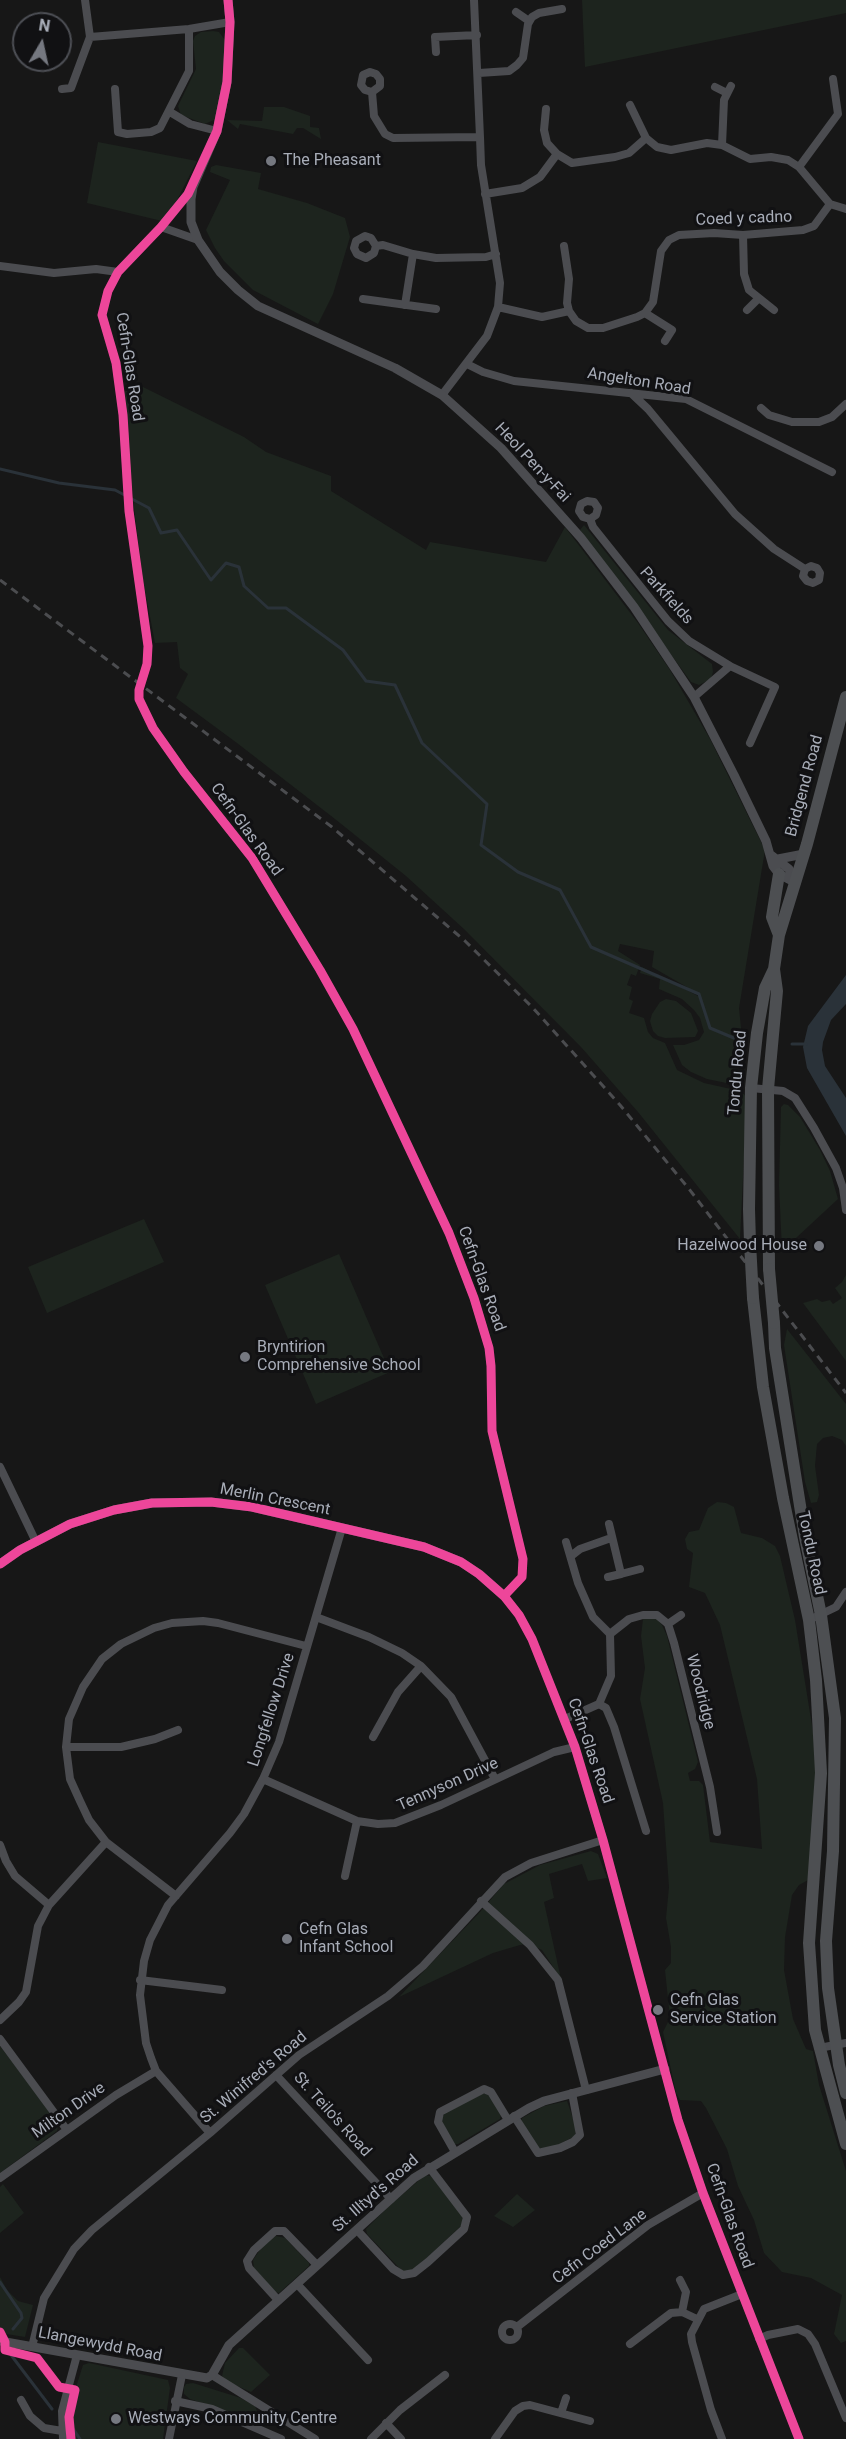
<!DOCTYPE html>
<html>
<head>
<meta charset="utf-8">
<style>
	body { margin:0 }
	#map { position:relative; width:846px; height:2439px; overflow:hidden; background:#171717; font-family:Roboto,sans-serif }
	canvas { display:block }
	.north { position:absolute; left:12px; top:12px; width:60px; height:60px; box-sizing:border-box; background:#111113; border:2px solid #4d4f55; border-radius:50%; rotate:9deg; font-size:16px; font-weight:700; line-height:24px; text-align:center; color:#a8adb8 }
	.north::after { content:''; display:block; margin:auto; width:21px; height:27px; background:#757880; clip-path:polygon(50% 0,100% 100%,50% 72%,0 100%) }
</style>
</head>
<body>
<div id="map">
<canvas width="846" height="2439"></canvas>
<div class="north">N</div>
</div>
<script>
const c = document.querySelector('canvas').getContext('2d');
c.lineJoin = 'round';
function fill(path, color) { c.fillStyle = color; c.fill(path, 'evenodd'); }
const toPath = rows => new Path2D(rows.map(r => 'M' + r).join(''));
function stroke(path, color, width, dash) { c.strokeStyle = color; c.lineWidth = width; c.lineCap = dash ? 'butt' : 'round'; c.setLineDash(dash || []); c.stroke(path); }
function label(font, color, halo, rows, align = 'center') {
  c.font = font + ' Roboto,sans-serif'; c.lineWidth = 6; c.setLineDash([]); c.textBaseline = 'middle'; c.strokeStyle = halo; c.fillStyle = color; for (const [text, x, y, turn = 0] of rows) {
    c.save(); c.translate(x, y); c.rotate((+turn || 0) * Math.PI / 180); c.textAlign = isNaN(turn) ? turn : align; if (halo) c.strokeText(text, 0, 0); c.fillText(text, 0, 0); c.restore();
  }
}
const green = toPath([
	[582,0,846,0,846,13,585,67],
	[213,31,219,32,225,40,223,82,216,119,205,124,181,115,178,106,196,69,193,41,195,36,201,32],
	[264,107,284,107,310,116,310,127,319,128,321,139,303,128,297,128,293,134,240,124,238,129,227,120,262,121],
	[98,142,197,161,175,204,162,221,87,203],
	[216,165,261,173,258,189,307,203,345,218,350,237,333,294,318,324,253,290,224,261,215,248,206,230,230,180,210,172,211,167],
	[141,386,244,437,266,452,331,476,331,491,426,550,430,542,546,562,565,527,638,623,670,670,710,739,765,850,739,1008,743,1048,741,1086,707,1079,691,1072,682,1065,673,1045,684,1045,699,1040,704,1032,700,1018,694,1010,682,999,659,989,660,979,640,973,642,967,698,996,699,994,652,967,654,951,620,944,618,951,640,965,636,976,631,974,627,985,632,987,629,999,633,1001,629,1013,644,1018,648,1032,653,1038,665,1043,677,1070,704,1083,740,1091,747,1097,740,1239,638,1112,581,1047,465,930,406,876,335,819,237,743,176,698,188,674,180,668,177,642,155,643,143,580,134,508,123,392],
	[584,525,668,630,712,664,713,672,711,679,699,685,691,682,580,530],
	[666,999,676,1001,691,1013,698,1031,695,1037,665,1038,658,1036,653,1031,650,1021,652,1014,660,1002],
	[784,1104,788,1105,800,1117,820,1150,830,1171,838,1199,782,1251,779,1185,781,1107],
	[144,1219,164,1262,47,1313,28,1267],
	[339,1254,390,1372,316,1404,265,1285],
	[846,1275,846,1361,803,1303,817,1299,822,1302,830,1300,833,1304,842,1298,835,1288,842,1282],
	[787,1329,846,1404,846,1446,842,1440,832,1436,823,1438,817,1444,815,1466,819,1495,817,1502,811,1503,805,1482,784,1345],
	[717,1502,726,1503,734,1507,741,1533,762,1538,775,1546,780,1556,795,1620,815,1744,815,1784,810,1879,799,1885,792,1895,785,1937,784,1970,793,2019,806,2049,813,2051,819,2085,846,2171,846,2341,841,2343,834,2334,842,2295,811,2278,782,2272,764,2253,754,2220,738,2186,727,2149,706,2108,701,2101,680,2100,676,2093,663,2032,670,2018,665,1970,671,1963,671,1947,666,1918,669,1887,663,1803,640,1699,645,1668,641,1636,643,1619,657,1619,662,1625,667,1636,698,1762,695,1769,688,1773,690,1781,699,1781,703,1785,710,1842,762,1849,757,1779,720,1625,705,1593,689,1587,693,1553,687,1549,685,1539,689,1532,699,1530,708,1508],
	[591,1851,598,1854,607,1878,588,1881,582,1864,549,1874,554,1898,544,1902,561,1979,542,1950,528,1944,520,1945,493,1953,399,1997,480,1912,504,1884,540,1865],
	[0,2046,57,2120,58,2126,57,2131,0,2173],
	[484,2093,490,2096,501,2114,500,2119,458,2144,454,2144,441,2122,442,2118,445,2113],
	[567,2101,576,2127,575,2136,556,2146,541,2149,537,2147,521,2122,522,2118,544,2106],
	[425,2175,431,2176,462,2215,463,2221,461,2226,415,2269,403,2272,367,2234,366,2229,388,2207],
	[3,2184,24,2213,0,2233,0,2187],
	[517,2194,535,2210,513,2227,494,2216],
	[276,2236,285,2238,309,2263,309,2266,279,2293,275,2292,254,2268,253,2260,264,2244],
	[0,2277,7,2290,18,2301,33,2305,25,2337,0,2333],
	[239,2348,243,2348,270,2375,251,2392,228,2382,222,2376,225,2363],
	[89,2363,168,2380,170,2388,163,2439,74,2439,72,2416,77,2384,83,2365],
	[193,2383,241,2398,255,2406,259,2416,256,2419,250,2420,190,2399,184,2394,184,2387,186,2384]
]);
const water = toPath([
	[846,975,846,1004,831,1020,823,1042,822,1050,825,1066,846,1098,846,1136,807,1068,803,1047,808,1026]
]);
const stream = toPath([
	[0,469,59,483,115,490,149,508,161,533,177,530,211,580,226,563,239,567,244,586,268,608,286,608,343,650,366,681,395,685,422,743,487,804,481,845,518,872,560,890,591,947,699,994,710,1028,741,1041],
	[792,1044,806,1044],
	[0,2282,21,2313,22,2318,13,2329],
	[11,2355,52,2409],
	[72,2427,80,2439]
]);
const minor = toPath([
	[85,0,90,37],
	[474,0,480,137],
	[516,12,529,21],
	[436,52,435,37,477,35],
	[479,73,509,71,517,65,523,58,528,24,532,17,539,13,562,9],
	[715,87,727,93],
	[62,89,71,88,90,37,189,29,230,22],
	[115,89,118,132,127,134,151,132,160,128,189,71,189,29],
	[372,92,365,90,361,85,363,75,370,72,376,74,380,79,380,86,372,92,374,116,385,134,393,138,480,137,481,165,500,283,498,307,487,336,442,395],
	[630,105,646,138],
	[546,109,544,130,547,143,557,154],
	[170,112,190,124,217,131],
	[722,145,724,100,731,86],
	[799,167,838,114,833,79],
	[193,187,161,227,118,272,108,291,102,315,116,363,123,415,129,511,148,646,147,664,139,690,139,699,153,728,184,772,252,858,320,970,353,1029,449,1233,474,1298,489,1348,491,1366,492,1431,523,1559,522,1577,504,1596,519,1615,532,1639,575,1747,603,1840,678,2120,703,2193,799,2439],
	[485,194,522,188,540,177,557,154,572,163,615,157,629,153,646,138,657,147,671,150,707,143,722,145,750,159,771,157,788,160,799,167,830,204,846,209],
	[161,227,198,240],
	[743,235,744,274,749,290,774,310],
	[376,246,371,238,365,236,356,241,354,248,357,254,366,258,374,253,376,246,383,245,413,254,436,258,486,257,496,254],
	[564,246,569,279,567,303,569,311],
	[0,266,54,273,96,269,118,272],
	[363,299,436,309],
	[405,305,413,254],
	[498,307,542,317,569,311,576,321,588,328,603,328,637,317,645,313,653,302,661,251,669,240,679,235,714,233,743,235,803,230,814,226,830,204],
	[747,310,758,299],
	[645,313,672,330,665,341],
	[467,364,483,372,514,381,686,399,832,472],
	[631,393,648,409,735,514,774,549,805,569,803,576,807,581,813,583,819,580,820,573,817,568,811,566,805,569],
	[761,408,769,415,792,422,819,422,832,417,846,404],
	[590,519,583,517,579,511,581,504,587,501,594,502,598,508,596,515,590,519,593,527,668,621,689,641,730,666,694,697],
	[730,666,775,687,750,743],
	[751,1088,783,1091,795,1098,814,1128,836,1168,843,1188,846,1210],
	[0,1467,36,1542],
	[609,1524,621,1574,640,1569],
	[566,1542,578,1583,593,1617,610,1634,611,1676,599,1704,606,1708,614,1727,646,1831],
	[571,1556,580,1549,611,1538],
	[608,1577,621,1574],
	[316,1617,369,1637,402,1653,421,1666,451,1697,495,1779],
	[809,1620,836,1607,846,1592],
	[668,1624,681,1615],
	[610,1634,629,1619,643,1615,657,1615,668,1624,674,1643,710,1787,717,1832],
	[565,1719,599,1704],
	[373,1737,398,1692,421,1666],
	[66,1747,121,1747,155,1739,178,1730],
	[263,1779,357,1821,378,1824,395,1823,441,1805,554,1752,575,1747],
	[0,1845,6,1861,15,1876,49,1905],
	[345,1876,357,1821],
	[176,1896,106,1842,89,1820,80,1801,70,1779,66,1747,69,1719,83,1687,102,1659,121,1644,154,1628,172,1623,203,1621,218,1623,306,1646],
	[481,1901,530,1945,558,1980,586,2090],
	[140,1980,222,1990],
	[0,2020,19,2002,26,1992,38,1926,49,1905,106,1842],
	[0,2039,67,2130],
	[819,2048,846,2043],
	[276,2075,391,2199],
	[514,2116,538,2153,560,2148,573,2142,580,2135,572,2093],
	[210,2133,156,2071,151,2058,146,2043,140,1995,144,1961,150,1940,168,1905,230,1833,244,1814,263,1779,279,1742,342,1528],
	[455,2152,438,2122,440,2112,484,2089,491,2092,508,2120],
	[0,2178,116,2095,156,2071],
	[357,2230,393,2269,403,2275,414,2273,428,2262,464,2229,467,2217,429,2167],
	[680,2280,686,2292,682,2312],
	[297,2284,368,2360],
	[278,2300,249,2268,247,2261,254,2250,275,2231,284,2231,317,2265],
	'502 2332a8 8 0 1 1 16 0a8 8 0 1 1-16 0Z',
	[517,2327,648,2225,703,2193],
	[759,2339,768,2335,798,2329,808,2334,815,2344,846,2418],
	[630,2344,671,2313,682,2312,697,2319],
	[32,2347,44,2298,74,2249,92,2230,210,2133,299,2055,388,1996,423,1966,505,1877,531,1863,603,1840],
	[212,2375,315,2439],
	[21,2400,30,2416,44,2428,62,2431],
	[175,2401,212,2409,281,2439],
	[561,2413,566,2398],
	[386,2423,401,2439],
	[63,2439,62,2411,77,2355],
	[169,2439,182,2375],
	[371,2439,400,2410,445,2375],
	[495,2439,515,2411,523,2406,530,2405,590,2421],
	[722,2439,711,2410,692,2342,691,2334,704,2309,742,2294]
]);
const tertiary = toPath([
	[228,0,230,22,227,82,217,131,193,187,191,199,191,222,198,240,220,272,238,290,258,306,395,368,442,395,501,448,581,538,634,607,694,697,734,775,766,841,773,866,779,874,796,883],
	[771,855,789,869,796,883],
	[778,859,804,854],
	[0,1564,20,1550,70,1524,114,1510,152,1503,211,1502,252,1507,424,1547,461,1562,479,1574,504,1596],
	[0,2341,207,2378,212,2375,229,2345,414,2178,529,2108,544,2101,665,2069]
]);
const primary = toPath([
	[779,874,772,917,779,935],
	[750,1243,749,1209,751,1088,757,1033,765,988,774,969],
	[769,1269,768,1089,777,991,774,969,779,935,807,844,846,697],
	[753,1298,763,1387,783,1498,809,1620,816,1680,821,1773,809,1943,815,2030,846,2144],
	[774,1323,775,1348,805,1537,821,1615,835,1718,833,1851,826,1941,828,1988,839,2065,846,2093]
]);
const rail = toPath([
	[0,580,332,827,465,941,533,1008,620,1105,689,1189,846,1393]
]);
const primaryBridge = toPath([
	[750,1243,753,1298],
	[769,1269,774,1323]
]);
const cycleway = toPath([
	[228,0,230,22,227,82,217,131,188,194,161,227,118,272,108,291,102,315,116,363,123,415,129,511,148,646,147,664,139,690,139,699,153,728,184,772,252,858,320,970,353,1029,449,1233,474,1298,489,1348,491,1366,492,1431,523,1559,522,1577,504,1596],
	[0,1564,20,1550,70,1524,114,1510,152,1503,211,1502,252,1507,424,1547,461,1562,479,1574,504,1596,519,1615,532,1639,575,1747,603,1840,678,2120,703,2193,799,2439],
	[0,2332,5,2342,5,2350,37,2358,59,2387,75,2390,69,2417,71,2439]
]);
const markers = [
	[271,161,6,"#757880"],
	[819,1246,6,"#757880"],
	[245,1357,6,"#757880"],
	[287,1939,6,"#757880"],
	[658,2010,6,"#757880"],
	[116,2419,6,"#757880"]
];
const poiNames = [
	["The Pheasant",283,161],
	["Hazelwood House",807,1246,"right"],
	["Bryntirion",257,1348],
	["Comprehensive School",257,1366],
	["Cefn Glas",299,1930],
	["Infant School",299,1948],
	["Cefn Glas",670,2001],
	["Service Station",670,2019],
	["Westways Community Centre",128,2419]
];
const streetNames = [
	["Coed y cadno",744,219,-2],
	["Cefn-Glas Road",129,367,81],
	["Angelton Road",639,382,9],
	["Heol Pen-y-Fai",532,463,47],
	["Parkfields",666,596,48],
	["Bridgend Road",805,786,-75],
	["Cefn-Glas Road",246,830,54],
	["Tondu Road",738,1073,-85],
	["Cefn-Glas Road",481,1279,70],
	["Merlin Crescent",275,1500,11],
	["Tondu Road",811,1553,78],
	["Woodridge",700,1692,76],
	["Longfellow Drive",272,1710,-72],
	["Cefn-Glas Road",590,1751,71],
	["Tennyson Drive",448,1785,-24],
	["St. Winifred's Road",254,2078,-40],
	["Milton Drive",69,2111,-35],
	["St. Teilo's Road",332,2115,48],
	["St. Illtyd's Road",376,2194,-41],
	["Cefn-Glas Road",729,2216,70],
	["Cefn Coed Lane",600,2247,-37],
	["Llangewydd Road",100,2345,11]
];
fill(green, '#1d241e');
fill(water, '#2a3239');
stroke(stream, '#2a3239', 3);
stroke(minor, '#4b4c50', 8);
stroke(tertiary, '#4b4c50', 9);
stroke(primary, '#4d4f52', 12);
stroke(rail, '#4b4c4f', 3, [8, 6]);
stroke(primaryBridge, '#4d4f52', 12);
stroke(cycleway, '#ed469a', 9);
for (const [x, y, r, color] of markers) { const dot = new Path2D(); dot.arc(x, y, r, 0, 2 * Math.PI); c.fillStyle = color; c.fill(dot); stroke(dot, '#111113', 2); }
label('16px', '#a8adb8', '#111113', poiNames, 'left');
label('16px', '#a8adb8', '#111113', streetNames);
</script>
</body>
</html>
